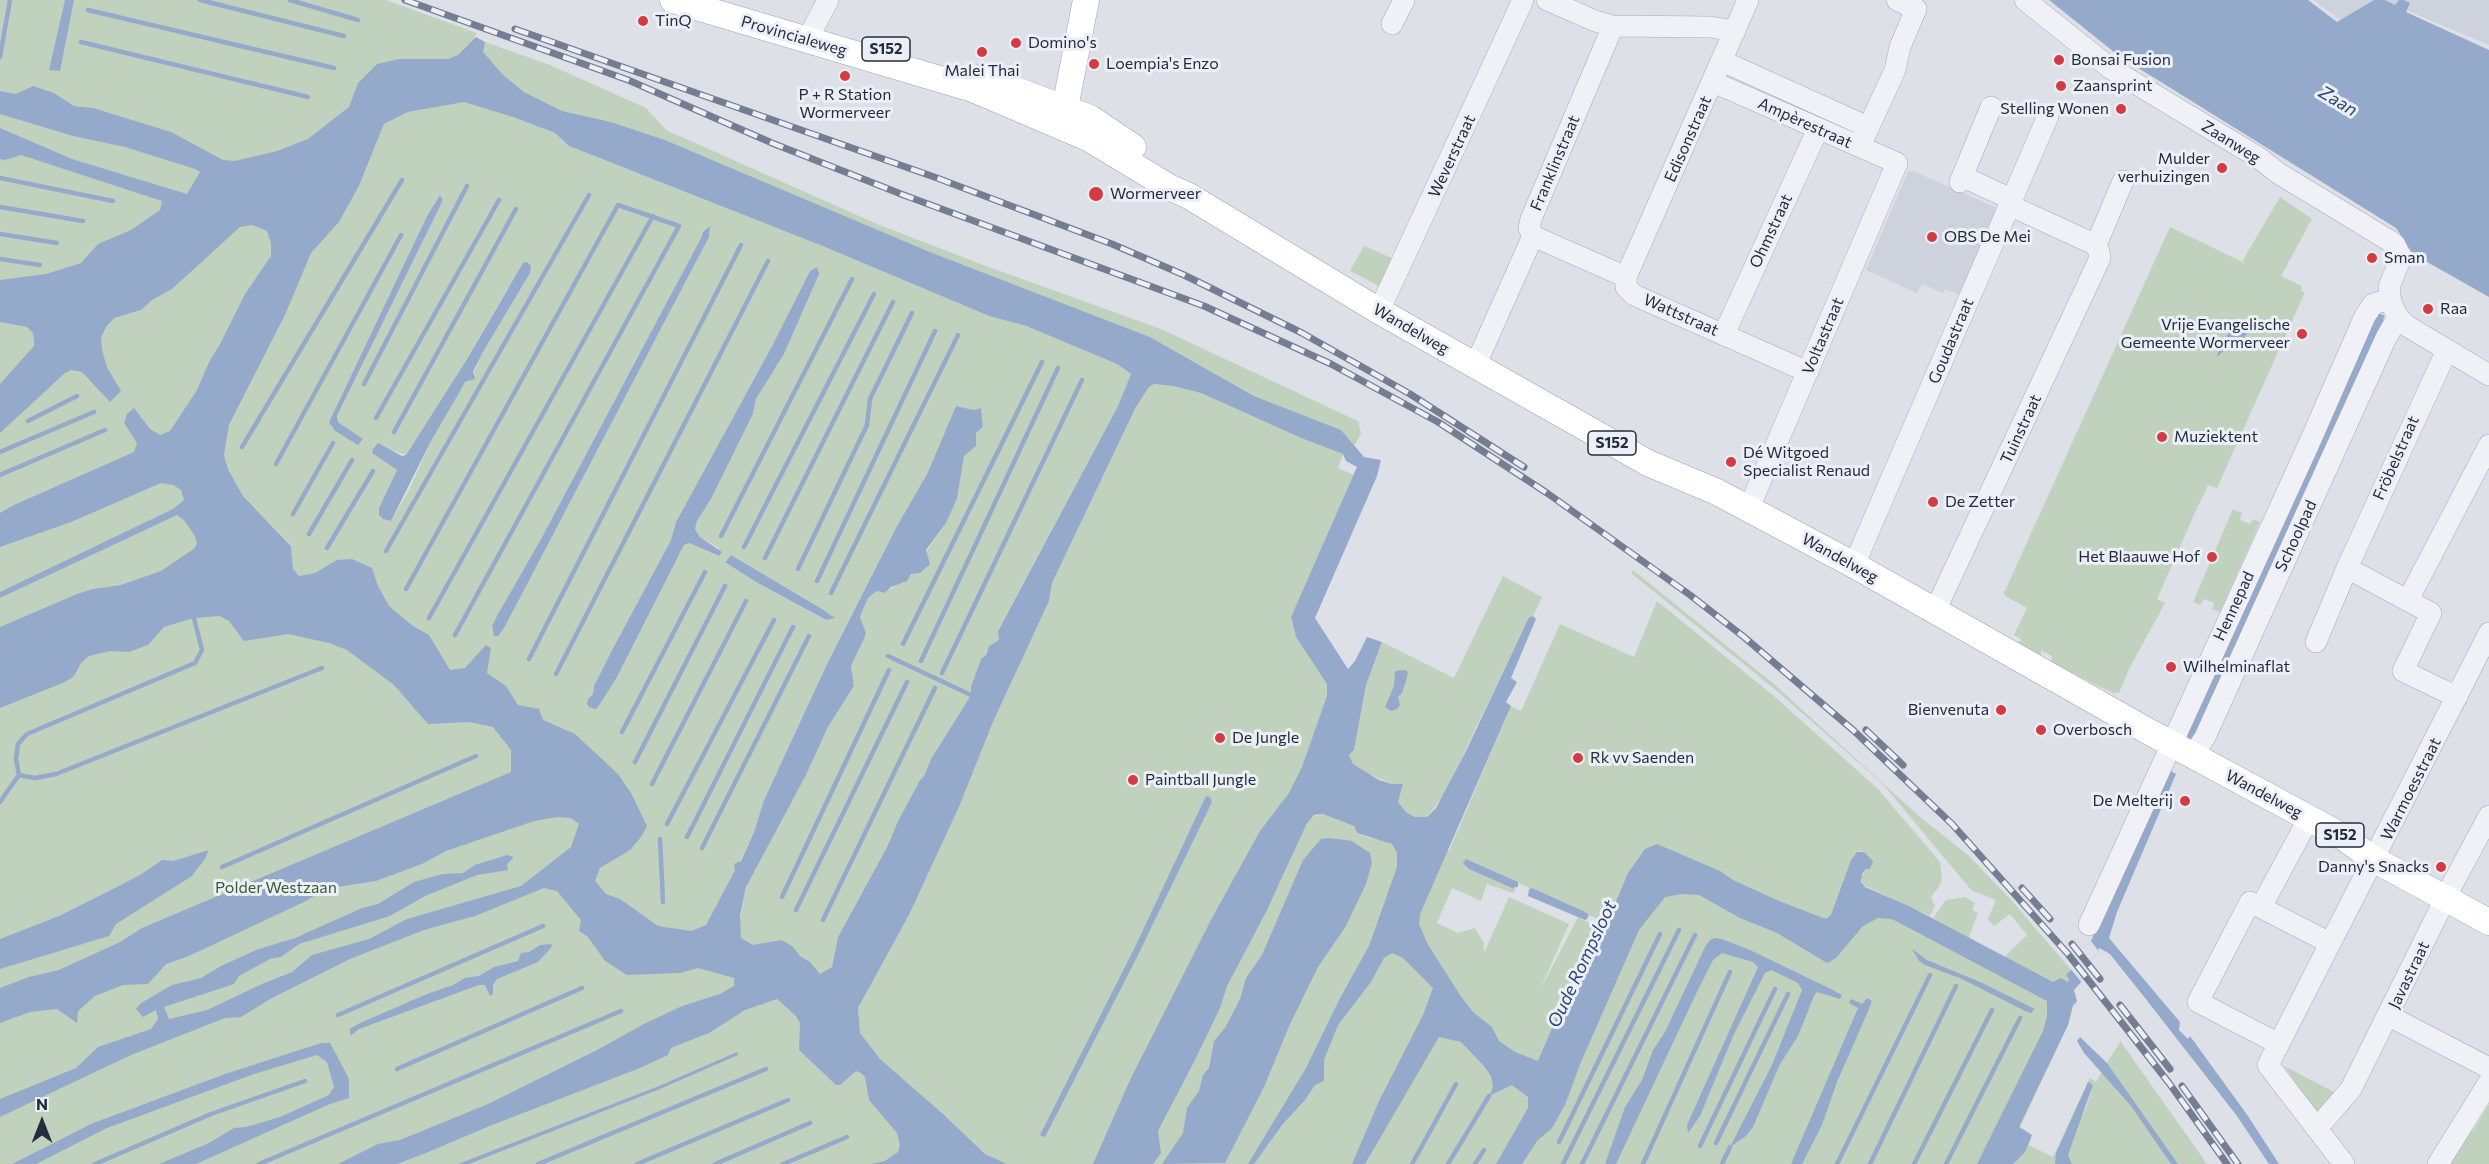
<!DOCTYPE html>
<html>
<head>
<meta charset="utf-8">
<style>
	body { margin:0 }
	#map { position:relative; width:2489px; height:1164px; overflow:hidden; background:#dde0e7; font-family:Commissioner,sans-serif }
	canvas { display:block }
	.north { position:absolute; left:12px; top:1092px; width:60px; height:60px; -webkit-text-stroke:4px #eceff5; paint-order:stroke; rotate:0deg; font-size:16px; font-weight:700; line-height:24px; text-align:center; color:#252c3f }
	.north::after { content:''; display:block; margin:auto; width:21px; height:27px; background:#252c3f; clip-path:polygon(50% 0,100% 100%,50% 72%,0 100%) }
</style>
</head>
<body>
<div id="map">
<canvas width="2489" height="1164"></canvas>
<div class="north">N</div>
</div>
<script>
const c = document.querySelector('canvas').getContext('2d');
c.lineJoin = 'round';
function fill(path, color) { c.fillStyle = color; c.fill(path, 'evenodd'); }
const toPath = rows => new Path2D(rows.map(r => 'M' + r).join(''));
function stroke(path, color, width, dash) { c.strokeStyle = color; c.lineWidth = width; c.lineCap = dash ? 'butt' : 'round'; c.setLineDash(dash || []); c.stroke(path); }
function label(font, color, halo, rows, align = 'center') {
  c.font = font + ' Commissioner,sans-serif'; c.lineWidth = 6; c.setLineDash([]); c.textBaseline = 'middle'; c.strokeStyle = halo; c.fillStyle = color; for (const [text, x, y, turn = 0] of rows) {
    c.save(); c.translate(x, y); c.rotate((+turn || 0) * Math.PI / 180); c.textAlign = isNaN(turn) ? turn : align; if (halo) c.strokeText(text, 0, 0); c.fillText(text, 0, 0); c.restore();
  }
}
const built = toPath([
	[2313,0,2374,0,2342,21],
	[2382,0,2489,0,2489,45],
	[1913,171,1997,208,1960,295,1945,289,1943,293,1922,284,1917,293,1866,270,1908,172]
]);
const green = toPath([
	[0,0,386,0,477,33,474,38,550,65,646,108,666,130,877,224,986,266,1161,329,1358,421,1361,434,1354,446,1340,430,1254,396,1150,337,930,252,665,140,611,122,562,111,523,92,512,116,555,133,569,146,825,247,989,316,1026,326,1117,364,1131,374,1118,406,998,630,999,640,989,646,971,687,971,695,931,759,924,776,920,780,898,821,887,847,838,937,832,967,859,1016,858,1008,909,915,959,807,993,722,1049,601,1052,583,1136,407,1149,387,1154,384,1173,386,1201,393,1301,438,1343,454,1338,468,1354,475,1291,617,1296,637,1329,683,1313,817,1323,814,1340,819,1354,826,1356,833,1370,838,1449,851,1511,706,1521,711,1560,624,1634,657,1657,601,1775,697,1878,789,1940,862,1942,879,1940,885,1931,897,1935,906,1930,916,1863,885,1861,878,1866,869,1864,852,1860,851,1857,852,1839,895,1939,921,1933,918,1946,900,1965,897,1975,903,1972,910,1978,913,1969,937,2009,962,2010,960,2004,957,2027,935,2010,914,1994,926,1988,919,1996,900,1971,890,1882,783,1777,691,1631,573,1633,570,1775,685,1920,817,1968,855,2013,902,2071,970,2066,975,2069,979,2067,982,2063,980,2077,1003,2073,1006,2068,1025,2020,1127,2032,1135,2029,1145,2053,1157,2090,1078,2096,1082,2103,1070,2109,1067,2107,1063,2122,1039,2121,1042,2207,1164,0,1164],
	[415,108,426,109,408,112,384,124,359,186,339,222,315,248,384,121],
	[440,195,443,200,337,416,338,422,363,439,329,422,427,216],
	[710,227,709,237,566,509,498,614,541,539,701,238,703,232],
	[810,271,802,311,784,354,756,399,753,414,711,499,697,521,695,529,700,537,719,548,719,556,689,543,684,545,617,677,588,699,593,694,594,686,611,652,671,540,676,522,771,348],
	[530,273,483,352,470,381,465,382,431,441,409,490,391,521,383,519,379,508,397,470,372,453,373,449,389,449,406,455,467,359,507,289],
	[300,276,285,315,229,425,224,455,228,469,243,496,291,545,293,570,299,576,308,576,297,581,224,474,221,446,251,365],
	[956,406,974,410,981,408,983,427,976,433,964,455,957,499,946,523,911,574,885,593,877,591,868,598,860,617,866,633,864,639,851,666,854,686,828,727,806,775,753,872,746,887,739,926,692,931,706,925,740,861,754,832,764,800,828,662,897,526,927,474],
	[731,555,822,609,834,618,825,620,756,582,725,561],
	[1466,859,1606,923,1607,922,1603,930,1578,917,1539,992,1569,924,1509,897,1484,953,1484,943,1475,928,1458,933,1437,923,1452,888,1481,901,1487,884,1513,893,1516,889],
	[2088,1083,2093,1085,2085,1111,2057,1153],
	[2280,197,2312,219,2281,276,2302,286,2301,291,2305,292,2217,488,2208,485,2194,515,2157,599,2165,603,2129,669,2119,693,2117,692,2115,694,2052,663,2052,656,2041,650,2041,656,2016,643,2022,640,2014,635,2027,608,2005,596,2004,593,2170,227,2245,263,2243,260],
	[1364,246,1394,259,1381,287,1350,271],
	[2233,509,2242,513,2240,520,2250,524,2253,519,2260,522,2220,612,2212,609,2214,603,2204,599,2200,605,2193,602],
	[1503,576,1542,597,1533,616,1529,617,1444,795,1427,817,1415,817,1406,812,1398,802,1403,784,1392,784,1365,772,1353,764,1349,755,1354,750,1366,685,1382,642,1454,678],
	[2284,1066,2340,1095,2316,1113],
	[2489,1104,2489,1164,2447,1164,2469,1129,2473,1131]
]);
const water = toPath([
	[65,0,74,0,60,71,49,70],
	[2049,0,2308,0,2337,22,2374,0,2385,0,2395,5,2399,0,2404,0,2410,3,2406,12,2489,50,2489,297,2413,254,2396,228,2119,56],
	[476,37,485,42,483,52,503,75,524,92,562,111,611,122,665,140,930,252,1150,337,1254,396,1341,430,1364,457,1381,460,1377,476,1315,618,1348,669,1355,661,1367,637,1382,642,1366,685,1354,750,1349,755,1353,764,1379,780,1392,784,1403,784,1398,802,1406,812,1415,817,1427,817,1436,808,1466,751,1529,617,1533,616,1536,619,1511,678,1517,682,1506,702,1511,706,1420,914,1419,924,1427,943,1460,995,1473,1012,1492,1027,1499,1041,1515,1052,1538,1061,1561,1007,1576,988,1595,951,1628,873,1645,849,1657,844,1720,871,1733,880,1779,901,1826,919,1831,915,1851,860,1857,852,1864,852,1873,861,1870,869,1866,869,1862,874,1861,882,1865,887,1909,906,2053,982,2061,978,2068,982,2069,979,2066,975,2078,962,2077,960,2082,954,2080,949,2091,941,2166,768,2176,774,2117,912,2109,938,2180,1022,2179,1030,2188,1039,2190,1036,2248,1116,2279,1164,2269,1164,2237,1116,2145,998,2110,954,2099,948,2098,949,2100,953,2091,959,2091,965,2085,970,2087,972,2081,978,2083,980,2074,990,2077,1001,2073,1005,2068,1025,2019,1127,2032,1135,2025,1152,2013,1164,1977,1164,2043,1031,2047,1016,2047,1001,1892,919,1878,918,1863,926,1836,958,1827,963,1777,933,1740,918,1699,895,1682,894,1665,897,1639,930,1581,1062,1565,1105,1552,1128,1537,1141,1522,1164,1496,1164,1528,1108,1528,1097,1512,1085,1489,1096,1493,1087,1491,1076,1484,1066,1461,1042,1439,1037,1365,1164,1352,1164,1379,1101,1423,1015,1433,988,1403,958,1392,953,1384,958,1371,982,1338,1025,1324,1060,1324,1081,1315,1085,1305,1100,1282,1125,1254,1164,1248,1164,1306,1068,1339,1000,1369,946,1397,867,1397,853,1392,844,1357,833,1354,826,1323,814,1314,815,1307,823,1266,912,1227,986,1220,1008,1196,1058,1158,1131,1161,1153,1153,1164,1093,1164,1130,1080,1212,918,1260,831,1289,793,1302,767,1327,696,1327,684,1296,637,1291,617,1357,467,1346,461,1343,454,1301,438,1201,393,1173,386,1154,384,1149,387,1136,407,1052,583,1049,601,993,722,959,807,909,915,858,1008,860,1033,880,1059,943,1114,985,1154,1007,1164,871,1164,885,1161,898,1152,900,1145,897,1133,869,1100,865,1077,861,1073,856,1071,840,1085,836,1085,799,1050,800,1023,796,1016,777,999,745,1010,709,1033,671,1048,668,1055,640,1068,492,1125,426,1153,397,1164,338,1164,378,1144,400,1140,488,1104,599,1049,644,1024,682,1006,720,994,734,986,734,978,698,968,680,973,627,975,605,961,588,937,579,931,581,920,557,891,544,888,475,916,424,930,350,959,272,998,241,1017,225,1018,131,1055,0,1117,0,1099,76,1068,98,1047,151,1029,158,1019,156,1010,143,1017,136,1009,141,1003,172,985,201,978,221,966,256,950,295,938,362,908,378,904,414,882,442,874,463,873,475,865,507,855,514,857,507,864,508,870,477,875,425,896,390,916,299,944,281,957,270,959,239,976,234,984,164,1007,169,1019,207,1010,262,984,292,972,312,955,369,939,407,919,521,886,571,847,579,824,571,818,557,817,534,821,446,851,422,864,376,881,325,889,306,901,189,956,166,964,148,984,123,985,95,996,78,1011,77,1023,57,1009,30,1012,0,1023,0,988,29,977,59,970,120,942,142,928,511,772,511,750,493,727,469,722,428,724,394,685,347,650,329,643,288,634,244,641,229,621,220,616,194,618,164,627,148,645,129,652,110,651,89,656,81,663,74,676,65,682,0,708,0,627,77,594,93,589,121,585,161,571,195,548,197,543,195,536,184,520,177,515,0,598,0,592,173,509,184,500,181,490,173,485,161,483,71,522,0,547,0,513,14,505,134,452,137,443,124,423,127,414,134,408,150,429,160,435,170,431,197,390,210,360,219,346,245,294,271,256,271,243,267,231,252,225,240,227,172,289,152,300,141,310,114,318,106,327,101,338,102,350,107,367,121,391,110,402,82,372,71,370,65,373,0,433,0,384,34,346,34,340,33,333,27,327,0,322,0,280,46,274,81,263,98,244,131,230,160,210,162,201,21,155,5,160,0,159,0,128,72,159,187,194,200,172,195,169,125,147,73,136,0,114,0,91,16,94,33,86,54,93,74,106,93,108,171,132,223,160,235,161,277,151,308,139,349,107,358,83,377,64,399,59,448,59,458,55],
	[464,102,513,117,555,133,569,146,825,247,989,316,1026,326,1117,364,1131,374,1118,406,998,631,999,640,989,646,986,655,981,659,971,687,971,695,931,759,924,776,920,780,898,821,887,847,838,937,832,967,820,974,810,962,800,956,793,947,782,940,753,945,741,938,740,916,746,887,806,775,828,727,854,686,851,666,864,639,866,633,860,617,868,598,877,591,885,593,891,587,907,581,911,574,920,573,930,564,926,550,946,523,957,499,964,456,976,446,976,433,983,427,981,408,974,410,956,406,927,474,897,526,828,662,764,800,754,832,741,861,734,864,735,870,706,925,691,931,658,926,620,899,606,894,595,881,600,868,630,850,641,837,647,826,631,793,618,774,575,734,543,720,539,709,518,705,506,686,487,673,491,648,486,645,465,668,450,670,429,635,413,626,389,606,378,586,372,568,352,559,337,560,315,573,299,576,293,569,291,546,243,496,228,469,224,455,229,425,285,315,311,253,339,222,359,186,384,124,408,112],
	[440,195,443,200,337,416,338,422,363,439,358,445,335,431,329,422,427,216],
	[710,226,709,237,504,628,498,636,494,636,492,626,498,614,541,539,701,238,703,232],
	[527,262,531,266,530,273,483,352,473,372,475,379,465,382,459,393,431,441,391,521,383,519,379,515,379,508,397,470,372,453,373,449,378,443,402,456,406,455,467,359,523,263],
	[817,267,819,274,784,354,756,399,753,414,711,499,697,521,695,529,700,537,722,552,719,556,689,543,684,545,617,677,600,704,596,709,589,707,587,704,588,699,593,694,594,686,611,652,671,540,676,522,771,348,810,271],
	[2376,313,2384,315,2382,331,2200,730,2191,740,2185,737],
	[2244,319,2248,320,2251,328,2239,344,2227,348,2217,357,2219,348,2232,328,2238,321],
	[731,555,822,609,835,618,826,620,756,582,725,562],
	[1406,670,1408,673,1406,681,1402,693,1398,697,1400,705,1397,709,1391,711,1385,707,1394,686,1395,671],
	[1206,796,1210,797,1212,802,1137,957,1045,1137,1040,1135,1135,947],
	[1329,838,1352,841,1370,853,1372,863,1366,884,1346,926,1318,967,1290,1024,1264,1087,1225,1163,1162,1164,1183,1133,1187,1108,1199,1091,1203,1075,1209,1068,1214,1041,1225,1028,1240,999,1246,978,1262,955,1303,860,1321,839],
	[209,850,205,859,192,876,116,924,109,936,0,969,0,939,59,916,105,893,140,875,162,860,173,861],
	[1466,859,1518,882,1518,887,1512,888,1469,869,1463,863],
	[1532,888,1585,912,1589,915,1587,919,1585,920,1528,896,1529,889],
	[1715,938,1722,939,1750,950,1833,990,1842,995,1840,999,1817,992,1814,996,1798,1036,1780,1064,1753,1127,1746,1136,1730,1147,1772,1065,1802,990,1798,983,1771,970,1765,973,1734,1034,1700,1116,1688,1133,1687,1125,1758,967,1753,962,1722,953,1713,960,1695,996,1616,1164,1605,1164,1625,1107,1642,1080,1653,1050,1665,1032,1705,947,1710,940],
	[552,944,551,948,538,962,497,979,493,985,493,994,490,996,485,985,479,985,359,1029,350,1036,350,1029,360,1023,427,994,453,985,465,978,479,976,494,967,518,961,521,953,529,952,540,945],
	[1912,949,1927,960,1980,982,2035,1009,2031,1013,2025,1011,1962,979,1925,965,1919,961],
	[1867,998,1872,1001,1869,1009,1837,1082,1822,1125,1802,1164,1791,1164,1858,1008,1849,1003,1851,999,1862,1004],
	[2080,1037,2107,1063,2178,1164,2171,1164,2131,1106,2084,1053,2077,1041],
	[321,1043,330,1043,335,1052,349,1079,349,1098,330,1104,196,1164,159,1164,209,1143,234,1128,246,1127,280,1117,329,1095,334,1087,327,1062,317,1055,254,1074,107,1128,36,1164,12,1164,93,1123,123,1112,225,1074],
	[737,1052,738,1055,660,1089,469,1164,458,1164,659,1086],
	[2088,1082,2093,1085,2068,1155,2072,1164,2055,1164,2056,1153]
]);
const pier = toPath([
	[2091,941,2100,953,2091,959,2091,965,2085,970,2087,972,2081,978,2085,983,2083,984,2069,967,2077,965,2077,960,2082,954,2080,949]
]);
const stream = toPath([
	[200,0,344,36],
	[290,0,358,20],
	[88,10,334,68],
	[81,42,308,97],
	[0,57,10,0],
	[0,178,113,201],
	[0,207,83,221],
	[0,234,57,243],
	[0,259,40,265],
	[364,384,467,186],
	[376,418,499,200],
	[28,421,77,396],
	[394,432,516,209],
	[242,447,402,180],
	[0,452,94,412],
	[276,464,401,235],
	[0,475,105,430],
	[293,514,333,443],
	[309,534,352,460],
	[721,536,852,279],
	[744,547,874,294],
	[327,548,373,471],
	[386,551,589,195],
	[765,558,893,302],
	[798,569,867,425,870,399,912,313],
	[817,581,935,331],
	[406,589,618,205,679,226,455,635],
	[831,593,958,335],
	[429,618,653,216],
	[903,644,1042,362],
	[888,656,971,695],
	[529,659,741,245],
	[921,661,1058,368],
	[942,673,1082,380],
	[556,674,768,261],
	[622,732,705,572],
	[635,762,725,586],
	[19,775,35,778,56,774,322,668],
	[652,784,746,601],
	[0,802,19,775,16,759,18,744,27,734,195,663,202,650,194,618],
	[667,824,774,620],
	[687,837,793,627],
	[660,839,663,902],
	[702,848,809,636],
	[222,867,476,756],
	[782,897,889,670],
	[796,910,907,682],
	[823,920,935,688],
	[338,1015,543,926],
	[397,1069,582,988],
	[1559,1142,1660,934],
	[1716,1143,1788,994],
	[1700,1146,1775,989],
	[95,1164,211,1114,305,1081],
	[259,1164,621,1011],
	[538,1164,766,1069],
	[637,1164,788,1100],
	[715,1164,810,1123],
	[783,1164,847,1137],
	[1412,1164,1456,1084],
	[1448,1164,1489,1096],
	[1475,1164,1484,1150],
	[1563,1164,1679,930],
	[1582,1164,1695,935],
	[1643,1164,1730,972],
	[1722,1164,1730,1147],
	[1837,1164,1930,975],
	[1870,1164,1956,986],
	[1914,1164,1992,1010],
	[1946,1164,2020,1018]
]);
const minor = toPath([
	[1547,0,1595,21,1613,26,1710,27,1735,31],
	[1748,0,1626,277,1626,287,1634,295,1808,372],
	[2025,0,2110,68,2259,158,2278,173,2390,241,2395,245,2401,257,2389,287,2391,303,2398,317,2407,326,2489,375],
	[1392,24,1404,0],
	[807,40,828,0],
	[1722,61,1868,127],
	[1713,82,1897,163,1749,508],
	[1860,146,1895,70,1900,47,1916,9,1897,0],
	[1970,180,2011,199],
	[1960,182,1991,107],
	[1533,236,1529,228,1531,219,1613,26],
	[1533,236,1626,277],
	[2096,245,2123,181],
	[1379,311,1523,0],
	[1724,334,1818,129],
	[1475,366,1533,236],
	[1854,565,2048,116],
	[2347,568,2431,613,2403,671,2457,697],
	[2408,600,2489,445],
	[1935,611,2100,258,2099,252,2096,245,2009,205],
	[2316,642,2347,568,2447,350],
	[2193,756,2205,737,2386,338,2398,317],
	[2261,907,2309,818],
	[2089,925,2308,446,2365,316,2373,304,2390,299],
	[2389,1016,2489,1068],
	[2279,1044,2198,1002,2250,902,2330,943],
	[2318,1127,2351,1089,2451,887,2489,816],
	[2344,1164,2268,1065,2489,633],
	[2438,1164,2489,1082]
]);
const major = toPath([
	[673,0,973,89,1088,138,1169,187,1189,196,1379,311,1648,463,1717,492,1854,565,2144,729,2340,835,2375,860,2489,922],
	[982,77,1090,118,1133,147],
	[1054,118,1065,108,1086,0]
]);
const rail = toPath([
	[405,0,628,80,772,143,901,194,1204,306,1331,364,1438,422,1547,493,1690,595,1744,637,1853,730,1952,824,2068,954,2169,1083,2227,1164],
	[515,29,937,178,1112,244,1184,275,1302,333,1410,394,1524,467],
	[1866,730,1903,765],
	[2022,888,2050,919],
	[2072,944,2100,979],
	[2120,1005,2170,1069],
	[2182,1086,2238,1164]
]);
const markers = [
	[643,21,6,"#d43a42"],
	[1016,43,6,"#d43a42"],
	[982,52,6,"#d43a42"],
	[2059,60,6,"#d43a42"],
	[1094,64,6,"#d43a42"],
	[845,76,6,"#d43a42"],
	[2061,86,6,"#d43a42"],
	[2121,109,6,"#d43a42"],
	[2222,168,6,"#d43a42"],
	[1096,194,8,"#d43a42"],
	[1932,237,6,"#d43a42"],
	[2372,258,6,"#d43a42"],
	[2428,309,6,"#d43a42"],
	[2302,334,6,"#d43a42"],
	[2162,437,6,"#d43a42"],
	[1731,462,6,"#d43a42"],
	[1933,502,6,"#d43a42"],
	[2212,557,6,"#d43a42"],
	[2171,667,6,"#d43a42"],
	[2001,710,6,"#d43a42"],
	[2041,730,6,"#d43a42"],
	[1220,738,6,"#d43a42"],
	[1578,758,6,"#d43a42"],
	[1133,780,6,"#d43a42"],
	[2185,801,6,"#d43a42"],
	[2441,867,6,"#d43a42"]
];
const shields = [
	[886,49,48],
	[1612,443,48],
	[2340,835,48]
];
const shieldNames = [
	["S152",886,49],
	["S152",1612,443],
	["S152",2340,835]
];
const poiNames = [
	["TinQ",655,21],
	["Domino's",1028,43],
	["Bonsai Fusion",2071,60],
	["Loempia's Enzo",1106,64],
	["Malei Thai",982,71,"center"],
	["Zaansprint",2073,86],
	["P + R Station",845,95,"center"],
	["Wormerveer",845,113,"center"],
	["Stelling Wonen",2109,109,"right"],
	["Mulder",2210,159,"right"],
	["verhuizingen",2210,177,"right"],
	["Wormerveer",1110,194],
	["OBS De Mei",1944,237],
	["Sman",2384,258],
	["Raa",2440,309],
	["Vrije Evangelische",2290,325,"right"],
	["Gemeente Wormerveer",2290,343,"right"],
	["Muziektent",2174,437],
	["Dé Witgoed",1743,453],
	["Specialist Renaud",1743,471],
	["De Zetter",1945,502],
	["Het Blaauwe Hof",2200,557,"right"],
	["Wilhelminaflat",2183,667],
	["Bienvenuta",1989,710,"right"],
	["Overbosch",2053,730],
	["De Jungle",1232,738],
	["Rk vv Saenden",1590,758],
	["Paintball Jungle",1145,780],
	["De Melterij",2173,801,"right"],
	["Danny's Snacks",2429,867,"right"]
];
const streetNames = [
	["Provincialeweg",794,36,16],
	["Ampèrestraat",1805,123,24],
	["Edisonstraat",1688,139,-66],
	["Zaanweg",2231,142,32],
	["Weverstraat",1452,156,-65],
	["Franklinstraat",1555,163,-67],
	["Ohmstraat",1771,231,-65],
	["Wattstraat",1681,315,24],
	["Wandelweg",1411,329,30],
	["Voltastraat",1823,336,-67],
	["Goudastraat",1951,341,-67],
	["Tuinstraat",2021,429,-65],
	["Fröbelstraat",2396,458,-66],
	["Schoolpad",2296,536,-65],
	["Wandelweg",1840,558,29],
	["Hennepad",2234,606,-65],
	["Warmoesstraat",2411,789,-63],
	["Wandelweg",2264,794,28],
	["Javastraat",2409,975,-64]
];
const parkNames = [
	["Polder Westzaan",276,888]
];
const waterNames = [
	["Zaan",2338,101,31],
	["Oude Rompsloot",1582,964,-65]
];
fill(built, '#ced2dd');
fill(green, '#c0d2bd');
fill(water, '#95aaca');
fill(pier, '#dde0e7');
stroke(stream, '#95aaca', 4.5);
stroke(minor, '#a6aab5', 22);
stroke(major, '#9ba3b4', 27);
stroke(minor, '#eff1f6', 21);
stroke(major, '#fff', 26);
stroke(rail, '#757d92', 7);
stroke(rail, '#eceff5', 4.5, [14]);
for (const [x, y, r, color] of markers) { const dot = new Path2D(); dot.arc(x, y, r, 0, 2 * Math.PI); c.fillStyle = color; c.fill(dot); stroke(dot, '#eceff5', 2); }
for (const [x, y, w] of shields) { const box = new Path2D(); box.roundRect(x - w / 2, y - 12, w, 24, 4.5); c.fillStyle = '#eceff5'; c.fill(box); stroke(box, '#252c3f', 1.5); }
label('bold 15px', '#252c3f', null, shieldNames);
label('16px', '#252c3f', '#eceff5', poiNames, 'left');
label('16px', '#252c3f', '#eceff5', streetNames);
label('16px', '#365b32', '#eceff5', parkNames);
label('italic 18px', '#2e4774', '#eceff5', waterNames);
</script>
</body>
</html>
